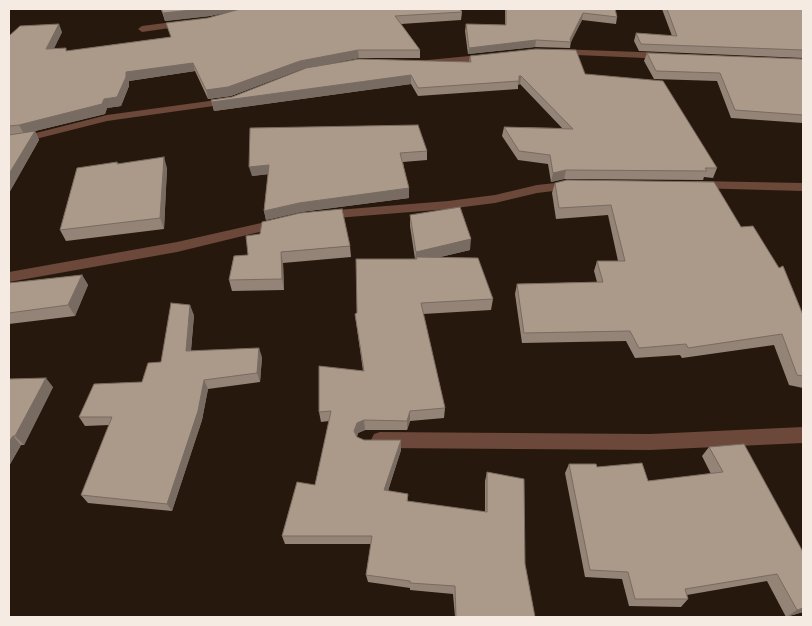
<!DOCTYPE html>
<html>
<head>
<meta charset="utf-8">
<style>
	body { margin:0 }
	#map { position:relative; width:812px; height:626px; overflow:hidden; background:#26180c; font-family:"Golos Text",sans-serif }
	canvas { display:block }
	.frame { position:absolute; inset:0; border:10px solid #f5ebe3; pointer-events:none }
</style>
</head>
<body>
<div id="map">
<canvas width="812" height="626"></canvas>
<div class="frame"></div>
</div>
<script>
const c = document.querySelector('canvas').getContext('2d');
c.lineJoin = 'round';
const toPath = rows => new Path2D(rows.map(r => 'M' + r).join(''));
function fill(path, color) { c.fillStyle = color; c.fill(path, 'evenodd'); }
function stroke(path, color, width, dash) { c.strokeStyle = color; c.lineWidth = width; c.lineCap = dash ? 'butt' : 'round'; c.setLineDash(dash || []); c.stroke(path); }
const minor = toPath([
	[188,20,191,21,191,25,142,32,138,29,142,26,188,20],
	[557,49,667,53,672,56,667,59,554,54,552,52,557,49],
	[490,54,493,55,493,59,428,66,423,63,428,60,490,54],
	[231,98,236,101,235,103,107,121,24,142,9,143,9,137,24,136,107,115,231,98],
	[574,181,578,182,580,185,578,188,537,193,495,203,448,209,324,219,318,215,324,211,448,201,495,195,537,185,574,181],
	[697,181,803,183,803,191,693,188,691,185,693,182,697,181],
	[279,219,285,223,284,226,177,252,9,282,9,272,177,242,279,219],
	[803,427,803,443,650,450,380,448,374,446,371,440,374,434,380,432,650,434,803,427]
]);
const wall = toPath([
	[161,9,460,9,462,12,461,20,401,24,420,50,420,58,359,58,302,69,231,96,208,99,195,71,129,81,129,86,121,106,107,108,105,114,35,131,39,140,9,193,9,36,62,32,54,48,67,51,171,37,166,23,208,18,228,12,210,16,165,21],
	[505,9,615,9,617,17,616,24,582,20,571,41,570,48,535,47,468,54,465,31,466,24,505,25],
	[662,9,803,9,803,58,639,51,634,41,636,33,672,36],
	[647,53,803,59,803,123,731,118,717,81,654,79,644,61],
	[470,56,585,74,717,168,713,178,704,177,703,180,564,179,551,182,548,164,518,160,502,136,504,127,562,128,520,84,518,85,518,89,418,96,411,84,214,111,211,100,469,62],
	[250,128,427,151,427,160,403,162,409,198,301,212,266,220,264,211,268,174,252,176],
	[117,162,119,164,167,168,164,229,66,241,60,230],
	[555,183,741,227,803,315,803,388,789,385,774,345,682,358,680,355,635,358,626,341,522,343,515,294,517,284,597,282,594,271,597,261,618,261,608,215,556,219,552,193],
	[410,215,470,250,440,257,493,299,491,310,423,314,445,408,444,418,410,421,407,430,365,430,358,433,357,437,364,440,401,440,401,450,388,491,408,494,408,501,485,512,485,481,487,472,525,564,535,617,455,617,453,594,410,590,410,588,368,582,366,575,371,544,285,544,282,536,315,485,329,421,321,422,319,412,363,371,355,314,357,313,415,259,410,226],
	[350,246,351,257,283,263,284,290,232,291,229,280,234,256],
	[82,275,88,285,75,316,9,324,9,283],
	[194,315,191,351,262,357,260,382,208,389,202,420,172,511,88,503,81,495,109,425,85,426,79,417,142,382,161,362],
	[9,379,53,387,24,445,21,445,9,466],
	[709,447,803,612,786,617,767,581,687,595,688,599,681,607,629,606,622,579,585,577,565,473,569,464,597,467,648,481,711,474,702,456]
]);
const shadedWall = toPath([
	[202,9,243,9,210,16,165,21,163,13],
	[583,13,582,20,571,42,570,39],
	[59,24,62,32,50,57,46,49],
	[536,40,535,47,468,54,469,48],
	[358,50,359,58,302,69,231,96,208,99,206,90,300,61],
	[193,63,195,71,129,81,129,86,121,106,107,108,105,114,35,131,39,140,9,193,9,174,24,134,19,125,104,99,126,72],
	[411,75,411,84,214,111,212,102],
	[519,76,521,76,520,84,518,85],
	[164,157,167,168,164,229,160,218],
	[269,165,271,174,252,176,249,167],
	[566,170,564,179,551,182,553,173],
	[409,188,409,198,301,212,266,220,264,211,299,203],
	[471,239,470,250,415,263,416,252],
	[281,252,283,263,284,290,282,279],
	[82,275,88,285,75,316,68,305],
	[190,305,194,315,190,360,186,351],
	[259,348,262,357,260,382,257,373],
	[46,378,53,387,24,445,15,436],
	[204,380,208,389,202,420,172,511,167,504],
	[410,411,410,421,407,430,407,421],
	[364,420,365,430,358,433,355,441,354,431,357,423],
	[13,436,21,445,9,466,9,442],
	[401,440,401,450,385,499,384,490],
	[803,608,803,612,786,617,797,610]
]);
const building = toPath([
	[161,9,202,9,163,13,161,9],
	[240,9,460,9,462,12,395,16,420,50,358,50,300,61,228,87,206,90,193,63,126,72,126,77,117,97,104,99,102,104,19,125,9,126,9,36,20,26,59,24,46,49,66,48,66,51,171,37,166,23,208,18,240,9],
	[506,9,615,9,617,17,583,13,570,39,571,42,536,40,469,48,466,24,506,25,506,9],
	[667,9,803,9,803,50,641,44,636,33,677,36,667,9],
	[536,49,576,50,585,74,663,81,717,168,705,168,707,171,566,170,553,173,550,155,519,151,504,127,573,129,521,76,519,76,519,81,418,88,411,75,212,102,211,100,232,97,306,68,359,59,471,62,470,56,536,49],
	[647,53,803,59,803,115,735,110,720,73,656,71,647,53],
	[418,125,427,151,400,153,409,188,299,203,264,211,269,165,249,167,250,128,418,125],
	[35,131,9,174,9,135,35,131],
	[164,157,160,218,60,230,77,168,117,162,117,164,164,157],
	[567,180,714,182,741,227,753,226,779,268,783,266,803,315,803,376,797,375,782,334,688,348,686,344,639,348,630,331,524,333,517,284,603,282,597,261,625,261,611,205,559,208,555,183,567,180],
	[460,207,471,239,416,252,410,215,460,207],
	[342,209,350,246,281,252,282,279,229,280,234,256,248,255,246,236,260,234,262,222,300,213,342,209],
	[416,257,478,258,493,299,421,303,445,408,410,411,407,421,364,420,357,423,354,431,357,437,364,440,401,440,384,490,408,494,407,501,487,512,487,472,524,479,525,564,535,617,456,617,455,586,410,583,410,581,366,575,372,536,282,536,297,482,315,485,331,411,319,412,319,366,364,371,355,314,357,313,356,259,417,259,416,257],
	[82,275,68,305,9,313,9,283,82,275],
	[171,303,190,305,186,351,259,348,257,373,204,380,198,411,167,504,81,495,112,417,79,417,94,384,142,382,148,363,161,362,171,303],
	[46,378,15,436,13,436,9,442,9,379,46,378],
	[744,444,803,552,803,608,797,610,777,574,685,589,688,599,635,599,628,572,590,570,569,464,596,464,597,467,642,463,648,481,723,472,709,447,744,444]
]);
fill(minor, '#6b4839');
fill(wall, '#938477');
fill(shadedWall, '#786b61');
fill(building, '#ab998a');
stroke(building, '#786b61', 1);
</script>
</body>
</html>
